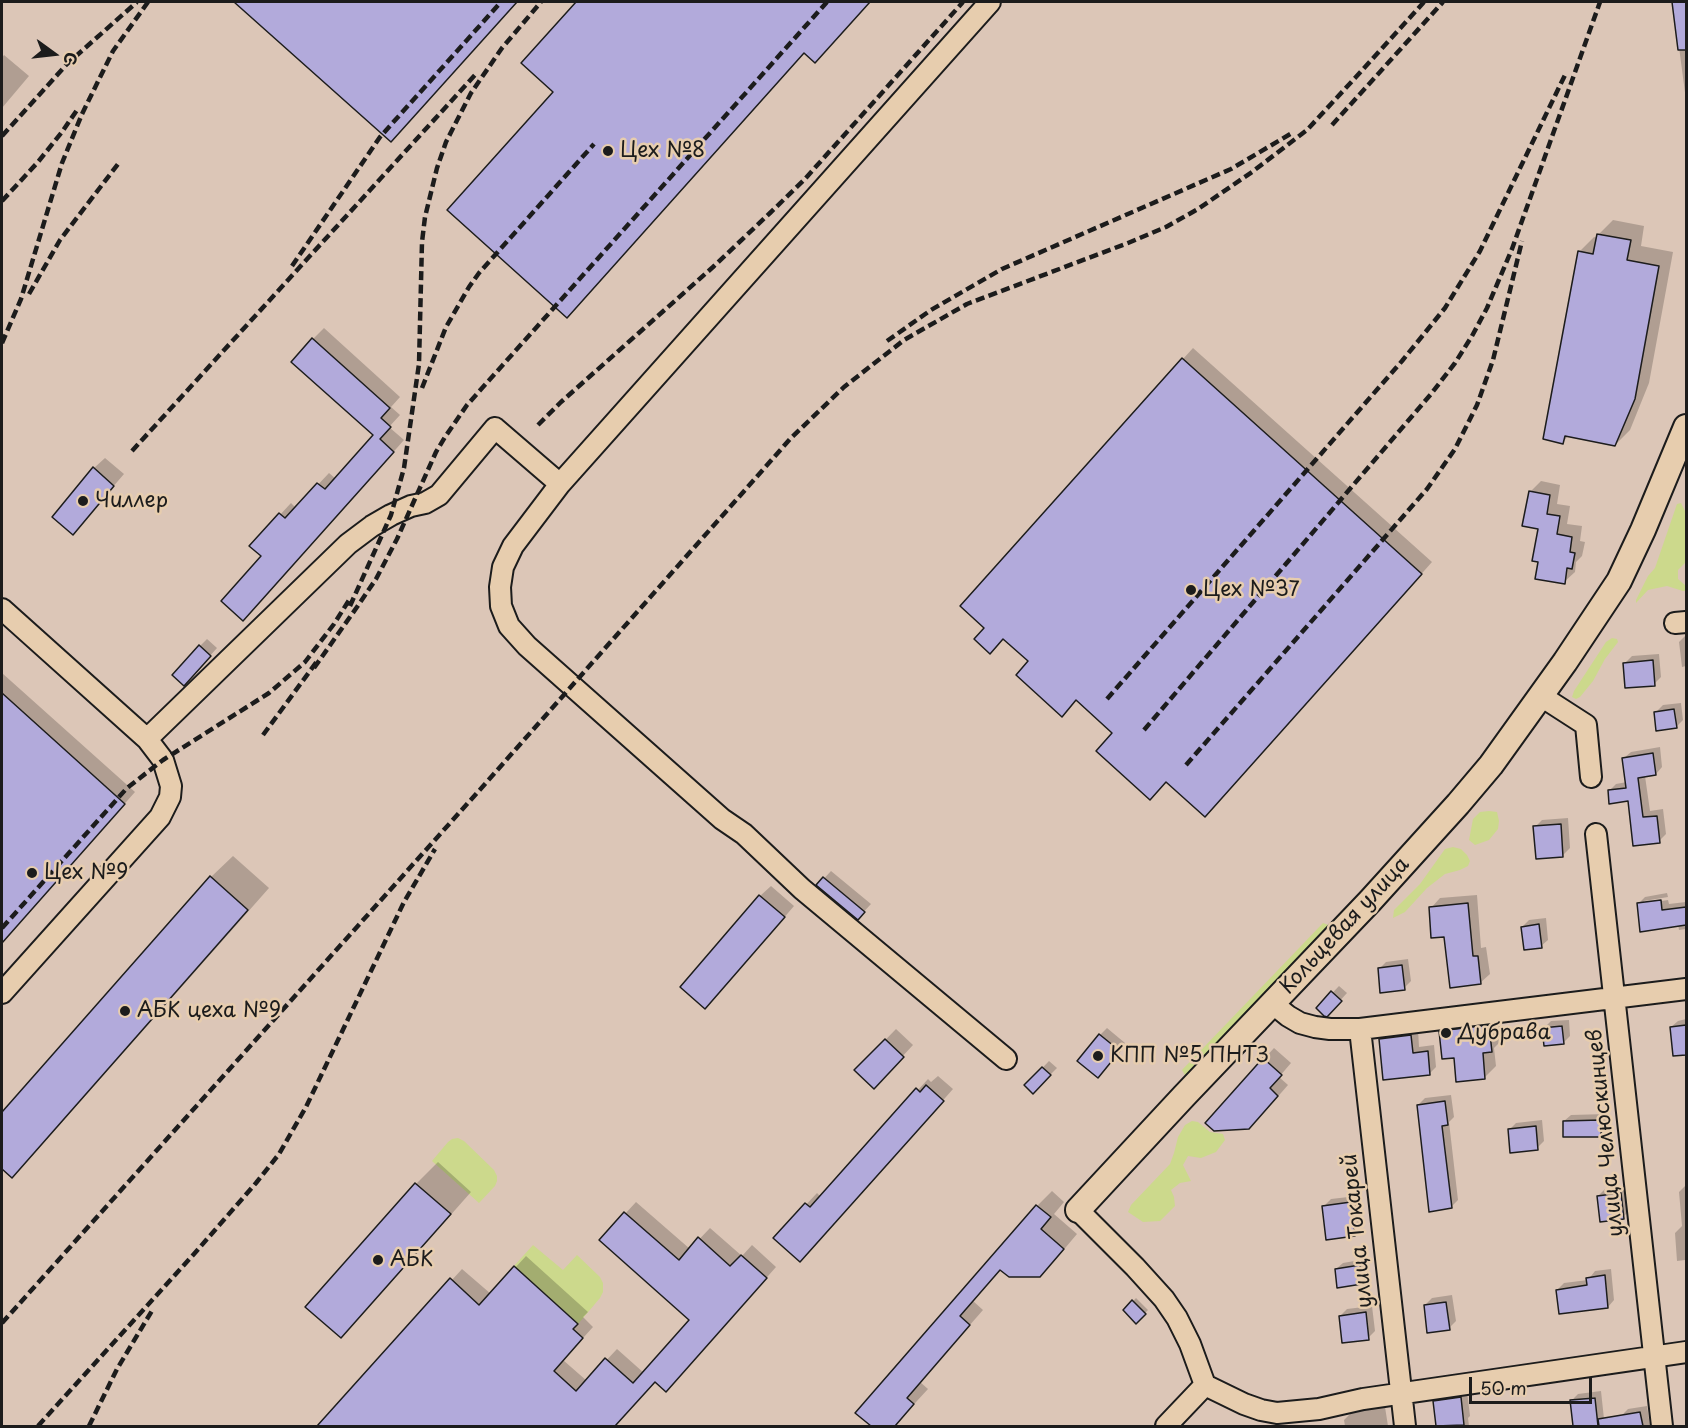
<!DOCTYPE html>
<html>
<head>
<meta charset="utf-8">
<style>
	body { margin:0 }
	#map { position:relative; width:1688px; height:1428px; overflow:hidden; background:#dcc6b7; font-family:"Playpen Sans",sans-serif }
	canvas { display:block }
	.frame { position:absolute; inset:0; border:3px solid #1c1c1c; pointer-events:none }
	.north { position:absolute; left:24px; top:24px; width:60px; height:60px; -webkit-text-stroke:4px #e7cdae; paint-order:stroke; rotate:105deg; font-size:16px; font-weight:700; line-height:24px; text-align:center; color:#1c1c1c }
	.north::after { content:''; display:block; margin:auto; width:21px; height:27px; background:#1c1c1c; clip-path:polygon(50% 0,100% 100%,50% 72%,0 100%) }
	.scale { position:absolute; left:1469px; top:1377px; width:123px; height:27px; box-sizing:border-box; border:3px solid #1c1c1c; border-top:0; padding-left:8px; font-size:18px; line-height:21px; white-space:nowrap; color:#1c1c1c; -webkit-text-stroke:4px #e7cdae; paint-order:stroke }
</style>
</head>
<body>
<div id="map">
<canvas width="1688" height="1428"></canvas>
<div class="frame"></div>
<div class="north">С</div>
<div class="scale">50 m</div>
</div>
<script>
const c = document.querySelector('canvas').getContext('2d');
c.lineJoin = 'round';
function fill(path, color) { c.fillStyle = color; c.fill(path, 'evenodd'); }
const toPath = rows => new Path2D(rows.map(r => 'M' + r).join(''));
function stroke(path, color, width, dash) { c.strokeStyle = color; c.lineWidth = width; c.lineCap = dash ? 'butt' : 'round'; c.setLineDash(dash || []); c.stroke(path); }
function label(font, color, halo, rows, align = 'center') {
  c.font = font + ' "Playpen Sans",sans-serif'; c.lineWidth = 5; c.setLineDash([]); c.textBaseline = 'middle'; c.strokeStyle = halo; c.fillStyle = color; for (const [text, x, y, turn = 0] of rows) {
    c.save(); c.translate(x, y); c.rotate((+turn || 0) * Math.PI / 180); c.textAlign = isNaN(turn) ? turn : align; if (halo) c.strokeText(text, 0, 0); c.fillText(text, 0, 0); c.restore();
  }
}
const green = toPath([
	[1681,503,1686,513,1686,562,1678,570,1678,579,1686,586,1686,591,1683,591,1667,586,1648,590,1636,603,1636,600,1648,576,1655,568,1677,504],
	[1612,638,1617,639,1618,642,1605,659,1593,681,1580,697,1576,699,1572,697,1574,691,1606,642],
	[1489,811,1497,812,1499,821,1498,829,1489,840,1475,845,1469,840,1473,819,1480,812],
	[1453,847,1461,849,1467,855,1470,861,1468,866,1460,870,1445,874,1427,888,1405,912,1393,918,1394,910,1420,884,1445,849],
	[1323,923,1331,926,1186,1077,1182,1070],
	[1192,1121,1198,1122,1210,1132,1223,1134,1225,1140,1216,1152,1201,1158,1188,1156,1183,1165,1191,1181,1180,1183,1171,1190,1174,1197,1175,1206,1160,1221,1143,1222,1128,1212,1131,1205,1170,1164,1174,1153,1178,1137,1185,1125],
	[458,1138,464,1141,494,1170,497,1176,497,1181,495,1186,479,1203,432,1161,448,1142,452,1139],
	[533,1245,563,1270,577,1255,600,1277,603,1283,603,1292,600,1298,578,1324,514,1266]
]);
const shadow = toPath([
	[237,2,516,2,391,140],
	[578,2,869,2,825,50,804,51,555,92,523,63],
	[1673,2,1686,2,1686,100],
	[4,55,29,76,2,108,2,58],
	[1613,220,1644,226,1641,246,1673,252,1649,383,1630,430,1615,445,1569,435,1563,442,1579,252,1594,237,1598,238,1598,235],
	[324,328,400,397,391,407,400,415,389,427,404,440,254,609,263,556,251,546,291,503,296,508,329,473,336,479,375,435,313,339],
	[1193,348,1432,562,1216,805,1115,733,1004,638,986,628,1183,359],
	[105,458,124,474,73,533,94,468],
	[1541,481,1560,485,1557,504,1570,506,1567,524,1582,526,1580,541,1585,542,1582,556,1576,562,1575,572,1564,582,1540,561,1539,528,1530,492],
	[1686,635,1686,666,1682,667,1679,642],
	[207,639,217,648,191,677,200,646],
	[1659,654,1661,677,1654,684,1625,663,1632,656],
	[2,673,135,792,2,942],
	[1681,703,1683,720,1676,727,1656,712,1663,705],
	[1660,747,1662,767,1656,774,1645,776,1650,811,1663,809,1666,834,1659,841,1630,799,1609,791,1616,784,1627,782,1624,758,1631,752],
	[1568,818,1570,848,1563,855,1535,827,1542,820],
	[233,856,269,888,33,1155,12,1176,2,1167,2,1115,211,877],
	[831,871,871,904,858,918,818,885],
	[771,886,794,906,716,997,760,896],
	[1667,893,1668,897,1644,901,1644,904,1668,900,1669,904,1686,902,1686,929,1679,930,1678,924,1638,904,1645,897],
	[1477,895,1481,948,1486,947,1490,974,1480,983,1445,935,1431,908,1440,898],
	[1546,918,1548,940,1541,946,1522,927,1529,920],
	[1408,959,1411,981,1404,988,1379,969,1386,962],
	[1339,986,1347,993,1327,1015,1318,1008],
	[1499,1015,1502,1040,1494,1048,1496,1066,1485,1077,1441,1032,1451,1021],
	[1686,1019,1686,1053,1675,1055,1671,1027,1678,1021],
	[1569,1020,1570,1036,1563,1043,1544,1028,1551,1021],
	[1107,1028,1125,1043,1104,1069,1100,1035],
	[896,1029,913,1045,874,1087,856,1070],
	[1418,1029,1419,1047,1434,1045,1436,1067,1429,1074,1380,1039,1387,1032],
	[1274,1048,1291,1063,1279,1077,1288,1085,1260,1117,1264,1059],
	[1049,1061,1057,1068,1033,1092,1026,1085],
	[938,1076,953,1089,811,1250,775,1238,817,1193,821,1197,928,1079,931,1082],
	[1451,1095,1454,1117,1449,1122,1458,1200,1451,1207,1418,1105,1425,1098],
	[1607,1114,1607,1128,1600,1135,1564,1121,1571,1115],
	[1542,1120,1544,1141,1537,1148,1509,1130,1516,1123],
	[438,1162,471,1192,363,1314,341,1336,416,1184],
	[1686,1185,1686,1279,1685,1260,1677,1261,1675,1233,1682,1226,1679,1192],
	[1628,1187,1630,1210,1623,1217,1598,1196,1605,1189],
	[1052,1191,1064,1202,1054,1214,1077,1234,1055,1260,1001,1269,973,1301,983,1310,920,1382,928,1389,894,1426,873,1426,857,1413,1037,1206],
	[1357,1196,1361,1228,1354,1235,1324,1206,1331,1199],
	[636,1202,690,1249,710,1228,742,1256,752,1245,776,1267,677,1379,656,1380,614,1426,319,1426,462,1269,491,1294,526,1256,588,1312,583,1317,593,1327,563,1360,587,1381,617,1349,644,1373,691,1320,601,1240],
	[1366,1259,1369,1276,1362,1283,1336,1269,1343,1263],
	[1611,1269,1614,1300,1608,1307,1557,1290,1564,1283,1588,1280,1595,1271],
	[1452,1295,1456,1321,1449,1328,1425,1305,1432,1298],
	[1136,1298,1148,1310,1136,1322,1125,1310],
	[1372,1306,1375,1331,1368,1338,1340,1316,1347,1309],
	[1467,1391,1470,1416,1468,1418,1469,1426,1438,1426,1435,1401,1442,1395],
	[1601,1391,1604,1419,1597,1426,1574,1426,1571,1401,1578,1394],
	[1647,1406,1650,1426,1623,1426,1621,1416,1628,1409],
	[1385,1407,1388,1426,1345,1426,1344,1420,1351,1413]
]);
const building = toPath([
	[234,2,517,2,391,142,234,2],
	[576,2,870,2,815,63,804,53,567,318,447,210,553,92,521,63,576,2],
	[1672,2,1686,2,1686,50,1678,50,1672,2],
	[1597,234,1631,240,1627,260,1659,266,1635,399,1615,446,1565,436,1563,444,1543,439,1578,251,1593,254,1597,234],
	[312,338,390,408,381,418,391,427,380,439,394,452,243,621,221,601,261,556,249,546,279,513,285,518,317,483,325,489,373,435,291,362,312,338],
	[1182,358,1422,574,1205,817,1166,782,1150,800,1096,751,1112,733,1076,700,1062,717,1016,675,1028,661,1003,639,990,654,974,639,984,628,960,606,1182,358],
	[93,467,114,486,73,535,52,517,93,467],
	[1529,491,1550,495,1547,514,1560,516,1557,534,1572,537,1570,552,1575,553,1572,569,1567,568,1565,584,1535,579,1538,562,1532,561,1538,529,1522,526,1529,491],
	[199,645,211,656,184,686,172,675,199,645],
	[1653,660,1655,686,1625,688,1623,663,1653,660],
	[2,693,125,804,2,943,2,693],
	[1674,709,1677,728,1656,731,1654,712,1674,709],
	[1653,753,1656,775,1638,778,1643,817,1657,816,1660,843,1633,846,1628,801,1609,804,1608,790,1626,788,1622,758,1653,753],
	[1561,824,1563,857,1536,859,1533,826,1561,824],
	[210,876,248,910,12,1178,2,1169,2,1112,210,876],
	[823,877,865,912,858,920,816,885,823,877],
	[759,895,785,917,705,1009,680,987,759,895],
	[1661,900,1662,910,1686,907,1686,925,1640,932,1637,903,1661,900],
	[1468,903,1473,956,1478,956,1481,984,1450,988,1444,937,1431,938,1429,907,1468,903],
	[1539,924,1542,948,1524,950,1521,927,1539,924],
	[1402,965,1405,990,1380,993,1378,968,1402,965],
	[1331,991,1342,1001,1327,1017,1324,1016,1316,1008,1331,991],
	[1489,1025,1492,1052,1483,1053,1485,1079,1456,1082,1454,1058,1442,1059,1439,1031,1489,1025],
	[1686,1025,1686,1055,1673,1056,1670,1027,1686,1025],
	[1562,1026,1564,1044,1544,1046,1542,1028,1562,1026],
	[1099,1034,1120,1051,1098,1078,1077,1061,1099,1034],
	[1411,1035,1413,1053,1428,1051,1430,1075,1383,1080,1379,1039,1411,1035],
	[885,1039,904,1057,874,1089,854,1070,885,1039],
	[1263,1058,1282,1075,1270,1088,1278,1096,1249,1129,1214,1131,1205,1123,1263,1058],
	[1042,1067,1051,1075,1033,1094,1024,1085,1042,1067],
	[926,1085,944,1101,800,1262,773,1238,805,1203,810,1207,916,1088,920,1092,926,1085],
	[1445,1101,1448,1125,1442,1126,1452,1208,1429,1212,1417,1105,1445,1101],
	[1601,1120,1601,1137,1563,1137,1563,1121,1601,1120],
	[1536,1126,1538,1150,1510,1153,1508,1129,1536,1126],
	[415,1183,451,1214,341,1338,305,1307,415,1183],
	[1621,1193,1624,1219,1600,1222,1597,1196,1621,1193],
	[1351,1202,1355,1236,1326,1240,1322,1206,1351,1202],
	[1036,1205,1051,1217,1041,1229,1064,1249,1040,1277,1009,1277,1000,1270,960,1316,970,1325,907,1398,914,1404,895,1426,871,1426,855,1413,1036,1205],
	[624,1212,679,1260,698,1237,730,1266,741,1255,767,1278,666,1392,655,1382,615,1426,317,1426,450,1278,479,1305,514,1266,578,1324,573,1329,583,1338,554,1371,576,1391,605,1358,633,1383,689,1320,599,1240,624,1212],
	[1360,1265,1362,1284,1337,1288,1335,1269,1360,1265],
	[1605,1275,1608,1308,1559,1314,1556,1290,1587,1285,1586,1278,1605,1275],
	[1132,1300,1146,1314,1136,1324,1123,1310,1132,1300],
	[1446,1302,1450,1330,1427,1333,1424,1305,1446,1302],
	[1366,1312,1369,1340,1342,1343,1339,1316,1366,1312],
	[1461,1397,1464,1425,1436,1426,1433,1401,1461,1397],
	[1595,1398,1598,1426,1573,1426,1570,1400,1595,1398],
	[1640,1412,1643,1426,1599,1426,1598,1419,1640,1412]
]);
const minor = toPath([
	[990,2,560,484,513,546,503,567,500,587,501,606,509,626,527,646,722,819,744,834,802,889,1006,1059],
	[2,609,147,739,163,760,171,786,170,797,160,817,2,993],
	[1675,623,1686,622],
	[1541,696,1586,725,1591,777],
	[147,739,348,544,372,526,391,515,411,506,425,503,439,495,495,428,560,484],
	[1596,834,1662,1426],
	[1272,1003,1288,1016,1300,1023,1315,1027,1330,1029,1360,1029,1686,989],
	[1360,1029,1405,1426],
	[1078,1210,1135,1267,1164,1299,1177,1318,1190,1344,1205,1385],
	[1205,1385,1244,1404,1261,1410,1277,1413,1319,1409,1363,1399,1686,1352],
	[1166,1426,1205,1385]
]);
const tertiary = toPath([
	[1078,1210,1184,1096,1370,901,1458,804,1491,765,1565,662,1619,581,1643,530,1686,427]
]);
const rail = toPath([
	[1332,125,1443,2],
	[2,136,67,64,137,2],
	[2,201,38,162,62,132,77,110],
	[292,266,380,137,501,2],
	[29,294,60,240,118,164],
	[887,341,931,310,1002,269,1231,169,1292,133],
	[2,343,21,299,62,163,82,114,113,51,148,2],
	[422,388,446,327,469,287,479,273,594,144],
	[538,425,561,402,713,267,770,213,804,180,963,2],
	[132,451,475,75],
	[350,606,391,515,404,468,419,364,422,242,425,217,437,168,446,142,471,93,502,48,541,2],
	[314,668,357,607,376,579,397,539,436,452,445,437,467,405,827,2],
	[1107,699,1402,361,1445,308,1480,251,1565,75],
	[1144,730,1431,394,1455,363,1472,336,1487,308,1512,249,1600,2],
	[263,735,318,660],
	[1186,765,1427,489,1455,449,1477,405,1493,360,1522,241],
	[2,928,127,788,163,760,269,693,305,662,334,624,351,597],
	[2,1323,485,784,791,438,844,387,904,340,967,304,1128,243,1166,227,1198,209,1252,172,1307,130,1355,78,1424,2],
	[38,1426,194,1254,256,1183,279,1154,306,1107,404,902,435,849],
	[89,1426,117,1369,153,1309]
]);
const markers = [
	[608,151,6,"#1c1c1c"],
	[83,501,6,"#1c1c1c"],
	[1191,590,6,"#1c1c1c"],
	[32,873,6,"#1c1c1c"],
	[125,1011,6,"#1c1c1c"],
	[1446,1033,6,"#1c1c1c"],
	[1098,1056,6,"#1c1c1c"],
	[378,1260,6,"#1c1c1c"]
];
const poiNames = [
	["Цех №8",620,151],
	["Чиллер",95,501],
	["Цех №37",1203,590],
	["Цех №9",44,873],
	["АБК цеха №9",137,1011],
	["Дубрава",1458,1033],
	["КПП №5 ПНТЗ",1110,1056],
	["АБК",390,1260]
];
const streetNames = [
	["Кольцевая улица",1345,926,-47],
	["улица Челюскинцев",1606,1133,-96],
	["улица Токарей",1358,1231,-96]
];
fill(green, '#ccd98c');
fill(shadow, '#0003');
fill(building, '#b2aadb');
stroke(building, '#1c1c1c', 1.5);
stroke(minor, '#1c1c1c', 24);
stroke(tertiary, '#1c1c1c', 28);
stroke(minor, '#e7cdae', 20);
stroke(tertiary, '#e7cdae', 24);
stroke(rail, '#1c1c1c', 4.5, [9, 4.5]);
for (const [x, y, r, color] of markers) { const dot = new Path2D(); dot.arc(x, y, r, 0, 2 * Math.PI); c.fillStyle = color; c.fill(dot); stroke(dot, '#e7cdae', 2); }
label('21px', '#1c1c1c', '#e7cdae', poiNames, 'left');
label('21px', '#1c1c1c', '#e7cdae', streetNames);
</script>
</body>
</html>
